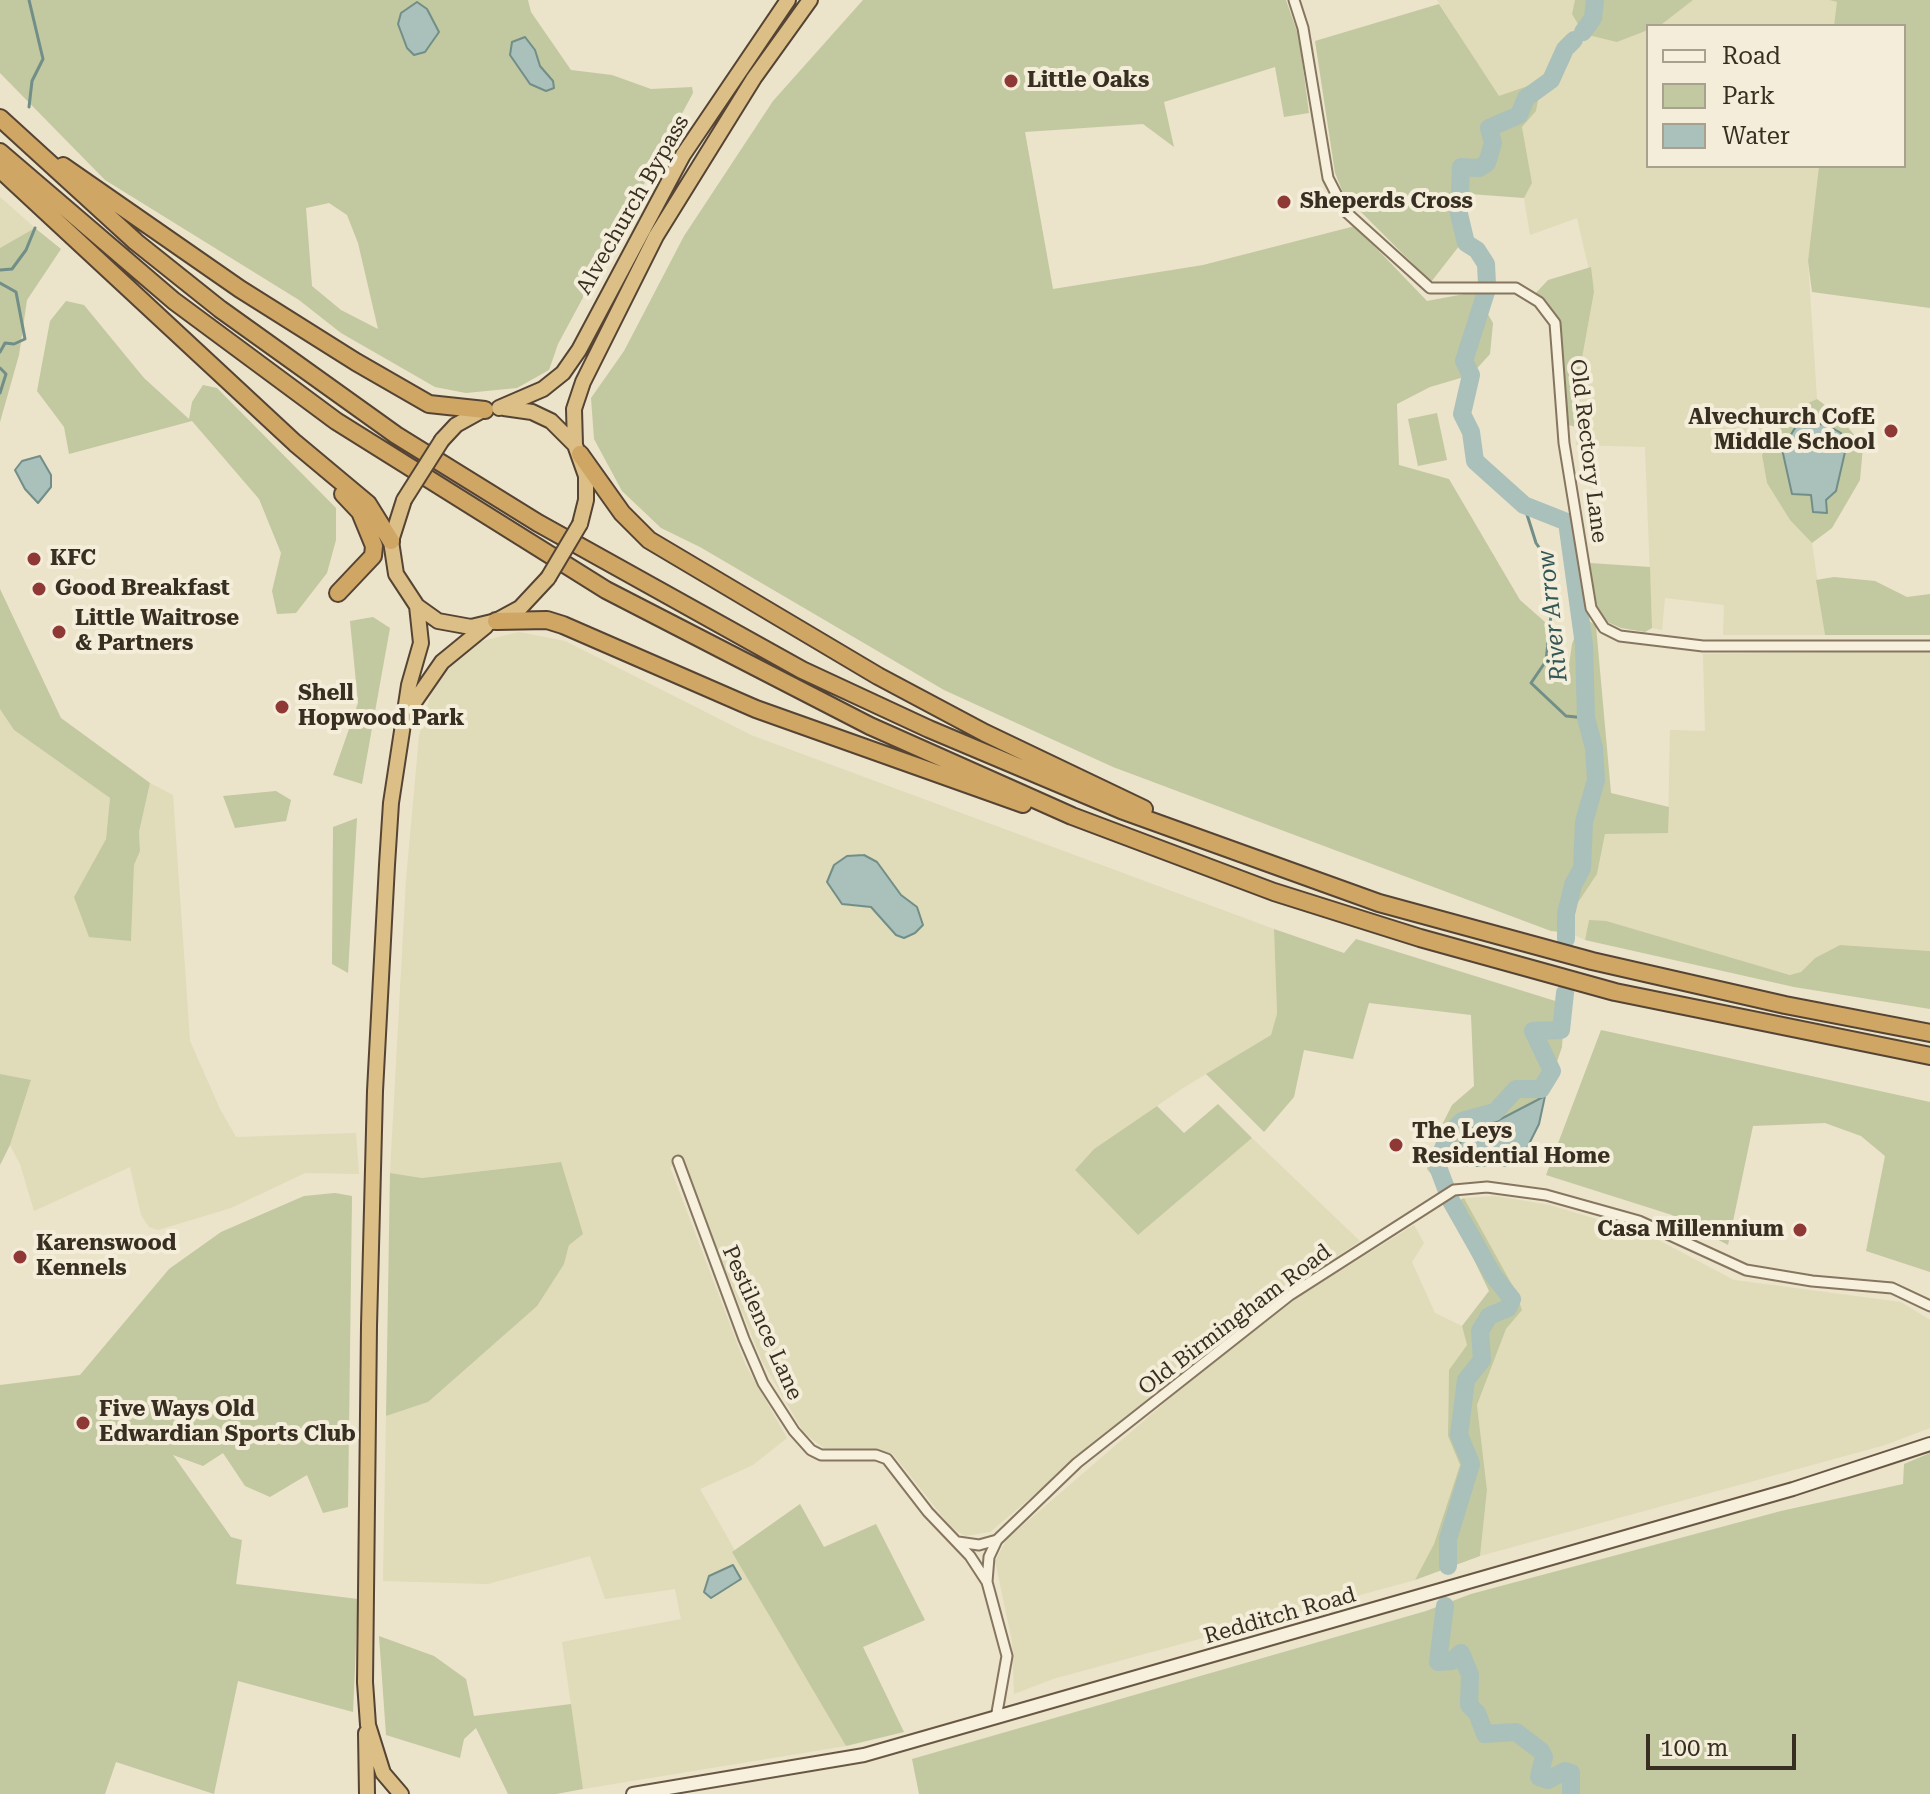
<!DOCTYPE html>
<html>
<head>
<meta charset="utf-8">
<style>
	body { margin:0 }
	#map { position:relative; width:1930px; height:1794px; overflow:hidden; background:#ebe3ca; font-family:"Roboto Serif",serif }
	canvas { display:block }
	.legend { position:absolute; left:1646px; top:24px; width:260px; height:144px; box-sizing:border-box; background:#f3edd9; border:2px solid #a8a190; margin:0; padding:10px 14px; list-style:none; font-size:24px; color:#382e22 }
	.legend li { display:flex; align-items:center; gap:16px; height:40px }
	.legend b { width:40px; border:2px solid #a8a190 }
	.scale { position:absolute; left:1646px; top:1734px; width:150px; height:36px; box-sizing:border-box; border:4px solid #382e22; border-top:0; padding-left:10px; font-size:24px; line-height:28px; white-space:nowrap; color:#382e22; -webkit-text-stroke:6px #f3edd9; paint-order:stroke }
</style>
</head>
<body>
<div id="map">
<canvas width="1930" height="1794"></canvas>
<ul class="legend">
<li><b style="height:10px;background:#f6f0dd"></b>Road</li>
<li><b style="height:22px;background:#c2c89f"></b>Park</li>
<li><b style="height:22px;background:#aac0ba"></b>Water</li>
</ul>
<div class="scale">100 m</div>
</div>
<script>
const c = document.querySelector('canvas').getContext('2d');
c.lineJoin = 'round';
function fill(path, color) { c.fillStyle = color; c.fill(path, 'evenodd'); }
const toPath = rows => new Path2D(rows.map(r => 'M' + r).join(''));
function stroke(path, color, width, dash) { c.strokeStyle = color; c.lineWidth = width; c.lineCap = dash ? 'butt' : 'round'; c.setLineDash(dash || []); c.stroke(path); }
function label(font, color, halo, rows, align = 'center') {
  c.font = font + ' "Roboto Serif",serif'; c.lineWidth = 8; c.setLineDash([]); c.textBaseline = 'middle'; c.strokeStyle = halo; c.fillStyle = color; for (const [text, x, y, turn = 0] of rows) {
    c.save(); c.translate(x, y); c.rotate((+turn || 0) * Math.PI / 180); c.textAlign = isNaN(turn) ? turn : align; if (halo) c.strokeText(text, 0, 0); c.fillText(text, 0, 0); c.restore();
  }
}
const farmland = toPath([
	[1437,0,1575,0,1572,14,1617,42,1648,30,1648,166,1819,166,1808,261,1817,399,1799,407,1762,455,1767,483,1790,520,1812,543,1825,635,1723,635,1724,605,1665,598,1662,630,1652,628,1645,447,1576,445,1575,397,1594,292,1577,218,1530,235,1524,198,1532,183,1522,127,1536,111,1541,81,1499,97],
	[1693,0,1829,0,1837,2,1834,26,1658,26],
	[0,197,35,228,0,248],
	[519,632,565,641,751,735,1274,929,1277,1015,1271,1035,1183,1088,1094,1149,1075,1170,1138,1235,1252,1138,1360,1241,1233,1327,990,1532,965,1536,951,1527,892,1453,824,1448,804,1433,762,1361,682,1163,670,1167,745,1364,787,1438,753,1465,700,1489,846,1746,583,1789,562,1642,681,1619,675,1589,605,1599,590,1556,488,1584,383,1581,386,1416,428,1402,564,1264,569,1245,560,1162,422,1178,390,1173,406,880,419,736,432,690,455,657,478,642],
	[1930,651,1930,951,1840,945,1815,958,1801,972,1791,975,1589,920,1585,940,1570,933,1575,907,1597,874,1605,834,1668,832,1670,730,1705,731,1703,654],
	[0,709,14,730,110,798,106,839,74,897,131,941,134,865,140,851,139,832,150,783,173,795,190,1041,220,1109,236,1137,356,1133,359,1174,305,1173,231,1208,158,1230,149,1227,141,1215,130,1167,34,1211,20,1164,10,1145,31,1081,0,1074],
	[1496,1196,1550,1205,1649,1235,1734,1280,1901,1302,1930,1320,1930,1428,1885,1445,1480,1556,1487,1490,1477,1405,1506,1329,1522,1310,1515,1290,1464,1198],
	[1414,1225,1424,1243,1412,1262,1435,1313,1462,1326,1467,1345,1449,1371,1448,1436,1460,1465,1434,1544,1415,1580,1053,1679,1014,1694,1012,1641,995,1561,1007,1539,1190,1381,1300,1296]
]);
const green = toPath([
	[0,0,528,0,531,12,571,70,612,75,651,89,692,87,693,93,558,344,549,370,517,388,466,393,435,387,341,333,299,300,105,180,0,73],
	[329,203,347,215,358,243,378,329,341,310,312,286,306,208],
	[863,0,1286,0,1299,37,1309,113,1284,117,1275,67,1164,102,1174,147,1143,124,1025,132,1053,289,1203,265,1355,226,1427,301,1475,292,1493,323,1490,354,1471,375,1430,387,1397,404,1399,465,1449,479,1520,600,1545,622,1549,667,1561,673,1569,665,1572,644,1583,616,1596,626,1611,793,1669,807,1668,833,1605,834,1597,874,1575,907,1570,933,1551,931,1113,767,944,690,700,547,661,528,622,491,594,439,591,398,624,351,684,236,773,101],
	[1575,0,1693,0,1662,24,1648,26,1648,30,1617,42,1584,34,1572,14],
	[1829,0,1930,0,1930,308,1812,292,1808,261,1819,166,1904,166,1904,26,1834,26,1837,2],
	[1439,4,1499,96,1542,81,1536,111,1522,127,1532,183,1524,198,1470,194,1463,203,1463,241,1431,282,1344,195,1335,173,1315,41],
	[35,228,61,249,27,300,19,355,0,422,0,248],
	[1591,267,1594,292,1575,397,1576,427,1565,424,1559,331,1534,295,1548,280],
	[66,301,84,305,144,378,189,419,192,402,203,385,217,388,336,508,336,540,327,573,296,613,277,614,272,591,281,553,259,499,192,421,69,454,64,427,37,391,50,321],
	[1817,399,1839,416,1863,446,1860,480,1832,528,1812,543,1790,520,1767,483,1762,455,1779,426,1799,407],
	[1845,452,1836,491,1813,511,1811,495,1792,493,1790,482],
	[1437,413,1447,460,1418,466,1408,419],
	[1590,563,1650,567,1652,628,1645,632,1621,628,1603,620,1596,608],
	[1834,577,1875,581,1907,597,1930,594,1930,635,1825,635,1816,580],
	[0,589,61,718,150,783,139,832,140,851,134,865,131,941,89,937,74,897,106,839,110,798,14,730,0,709],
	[373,617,390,628,362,784,333,775,358,703,350,621],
	[276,791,291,800,286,821,235,828,223,796],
	[357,818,348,973,332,964,333,827],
	[1589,920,1606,921,1790,975,1801,972,1815,958,1840,945,1930,951,1930,1009,1794,987,1585,940],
	[1274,929,1344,953,1356,939,1565,1004,1562,1047,1545,1096,1473,1133,1436,1180,1427,1169,1441,1127,1452,1105,1474,1086,1471,1015,1369,1003,1353,1059,1304,1050,1294,1097,1264,1132,1206,1074,1271,1035,1277,1014],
	[1601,1030,1930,1102,1930,1272,1866,1251,1885,1156,1861,1136,1825,1123,1753,1126,1728,1245,1672,1215,1546,1175],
	[0,1074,31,1080,10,1145,0,1165],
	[1218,1104,1252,1138,1138,1235,1075,1170,1094,1149,1157,1106,1184,1133],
	[561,1162,583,1234,569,1245,564,1264,537,1306,428,1402,386,1416,390,1173,422,1178],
	[335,1193,352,1196,348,1507,323,1513,307,1475,270,1497,245,1486,223,1453,203,1466,173,1455,231,1537,242,1540,236,1584,358,1599,353,1712,238,1681,214,1794,116,1762,105,1794,0,1794,0,1385,80,1375,169,1269,221,1232,304,1196],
	[1464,1198,1515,1290,1522,1310,1506,1329,1477,1405,1487,1490,1480,1556,1415,1580,1434,1544,1460,1465,1448,1436,1449,1370,1467,1345,1462,1326,1489,1291,1448,1206],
	[1930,1453,1930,1794,919,1794,912,1759,1426,1611,1471,1594,1781,1511,1903,1484,1904,1464],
	[800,1504,824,1547,876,1524,925,1620,863,1647,904,1732,846,1746,732,1552],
	[379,1636,434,1656,466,1679,474,1716,571,1704,583,1789,556,1794,508,1794,476,1728,464,1739,460,1758,386,1735]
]);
const water = toPath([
	[417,2,427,9,439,32,425,52,414,55,407,48,398,24,401,13,417,2],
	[525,37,535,50,540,66,553,81,554,88,546,91,530,84,510,55,512,42,525,37],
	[1805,422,1827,425,1841,433,1845,452,1836,491,1826,500,1827,513,1813,512,1811,495,1792,494,1782,449,1795,428,1805,422],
	[40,456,51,475,51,487,38,503,25,489,15,470,22,461,40,456],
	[864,855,877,862,901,895,917,907,923,925,915,933,904,938,896,935,871,907,842,904,827,882,834,865,847,856,864,855],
	[1545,1096,1539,1124,1523,1156,1507,1166,1464,1166,1458,1154,1463,1131,1478,1124,1497,1121,1545,1096],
	[733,1565,741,1579,711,1598,704,1592,709,1576,733,1565]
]);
const stream = toPath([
	[29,0,43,59,32,81,29,107],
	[0,270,12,269,26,250,35,228],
	[0,283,16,292,25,339,14,344,5,343,0,352],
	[0,368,6,374,0,393],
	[1524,505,1536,543,1547,559,1552,606,1546,661,1531,683,1566,716,1586,718]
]);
const river = toPath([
	[1583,32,1593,18,1595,0],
	[1487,284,1486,264,1477,250,1466,243,1459,214,1461,167,1479,168,1487,163,1493,143,1489,128,1519,115,1526,98,1551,80,1565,49,1574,40],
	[1486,292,1464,361,1471,375,1462,414,1471,432,1475,461,1524,505,1567,522,1584,645,1586,718,1594,748,1596,780,1584,822,1582,868,1573,885,1566,914,1566,939],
	[1448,1566,1448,1539,1471,1464,1459,1435,1466,1380,1482,1360,1480,1331,1489,1316,1508,1308,1512,1299,1493,1275,1450,1199,1438,1167,1439,1157,1452,1131,1462,1121,1495,1112,1516,1089,1541,1089,1552,1071,1533,1031,1561,1030,1565,993],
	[1445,1606,1438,1662,1452,1661,1461,1653,1470,1675,1469,1705,1477,1713,1485,1734,1516,1732,1541,1751,1544,1757,1539,1777,1548,1780,1565,1771,1571,1773,1571,1794]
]);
const minor = toPath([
	[1294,0,1303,28,1328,178,1345,211,1430,288,1516,288,1539,302,1555,323,1564,443,1591,608,1604,628,1620,636,1703,646,1930,646],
	[678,1161,744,1339,763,1383,794,1431,811,1450,821,1455,876,1455,887,1459,928,1512,970,1556,987,1582,1007,1656,996,1718],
	[958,1542,979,1545,997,1540],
	[987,1582,989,1557,997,1540,1077,1463,1290,1295,1454,1190,1487,1187,1546,1195,1639,1221,1746,1270,1812,1281,1892,1288,1930,1306]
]);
const secondary = toPath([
	[633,1794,864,1755,1793,1489,1930,1444]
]);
const trunk = toPath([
	[499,408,543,389,563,373,579,350,683,155,788,0],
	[504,408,532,412,551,421,575,445,586,476,586,500,580,524],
	[442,440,456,425,483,410],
	[575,445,574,409,583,382,656,236,754,78,810,0],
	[404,500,391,541,396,574,417,606,438,621,471,627,496,621,520,608,548,578],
	[408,711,442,662,486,626],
	[366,1733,367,1794],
	[401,1794,383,1773,368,1725,365,1682,369,1326,375,1091,387,865,391,803,409,685,421,643,417,606]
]);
const motorway = toPath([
	[0,118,136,242,220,309,396,435,538,523,802,670,929,729,1121,810,1379,903,1592,961,1785,1005,1930,1033],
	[0,152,174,301,336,421,606,590,870,726,1072,816,1274,892,1420,938,1615,992,1930,1056],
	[63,166,240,289,356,362,429,404,485,410],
	[0,169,295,443,368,504,391,541],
	[580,454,622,513,649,540,878,676,985,733,1144,809],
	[338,593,373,556,374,546,360,512,343,494],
	[496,621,547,620,563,625,756,709,1023,804]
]);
const trunkBridge = toPath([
	[404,500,442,440],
	[548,578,580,524]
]);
const markers = [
	[1011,81,8,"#8f3936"],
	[1284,202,8,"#8f3936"],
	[1891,431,8,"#8f3936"],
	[34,559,8,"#8f3936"],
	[39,589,8,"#8f3936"],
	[59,632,8,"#8f3936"],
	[282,707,8,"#8f3936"],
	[1396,1145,8,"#8f3936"],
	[1800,1230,8,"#8f3936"],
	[20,1257,8,"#8f3936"],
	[83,1423,8,"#8f3936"]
];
const poiNames = [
	["Little Oaks",1027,81],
	["Sheperds Cross",1300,202],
	["Alvechurch CofE",1875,418,"right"],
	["Middle School",1875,443,"right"],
	["KFC",50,559],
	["Good Breakfast",55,589],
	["Little Waitrose",75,619],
	["& Partners",75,644],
	["Shell",298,694],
	["Hopwood Park",298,719],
	["The Leys",1412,1132],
	["Residential Home",1412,1157],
	["Casa Millennium",1784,1230,"right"],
	["Karenswood",36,1244],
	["Kennels",36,1269],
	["Five Ways Old",99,1410],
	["Edwardian Sports Club",99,1435]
];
const streetNames = [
	["Alvechurch Bypass",633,205,-60],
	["Old Rectory Lane",1588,451,83],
	["Old Birmingham Road",1235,1320,-37],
	["Pestilence Lane",762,1323,66],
	["Redditch Road",1280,1616,-16]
];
const waterNames = [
	["River Arrow",1553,616,-96]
];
fill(farmland, '#e0dbb8');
fill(green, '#c2c89f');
fill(water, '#aac0ba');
stroke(water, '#718e88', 2);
stroke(stream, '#718e88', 3);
stroke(river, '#aac0ba', 18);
stroke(minor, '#867660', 13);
stroke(secondary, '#685743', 16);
stroke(trunk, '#554434', 18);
stroke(motorway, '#554434', 20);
stroke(minor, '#f6f0dd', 9);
stroke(secondary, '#f6f0dd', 12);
stroke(trunk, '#dcbf86', 14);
stroke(motorway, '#d0a665', 16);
stroke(trunkBridge, '#554434', 18, []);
stroke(trunkBridge, '#dcbf86', 14);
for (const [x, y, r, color] of markers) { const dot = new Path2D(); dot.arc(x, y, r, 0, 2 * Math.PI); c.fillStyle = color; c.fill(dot); stroke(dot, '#f3edd9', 3); }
label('bold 22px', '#382e22', '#f3edd9', poiNames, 'left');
label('22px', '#382e22', '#f3edd9', streetNames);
label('italic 24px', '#335656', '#f3edd9', waterNames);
</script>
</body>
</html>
